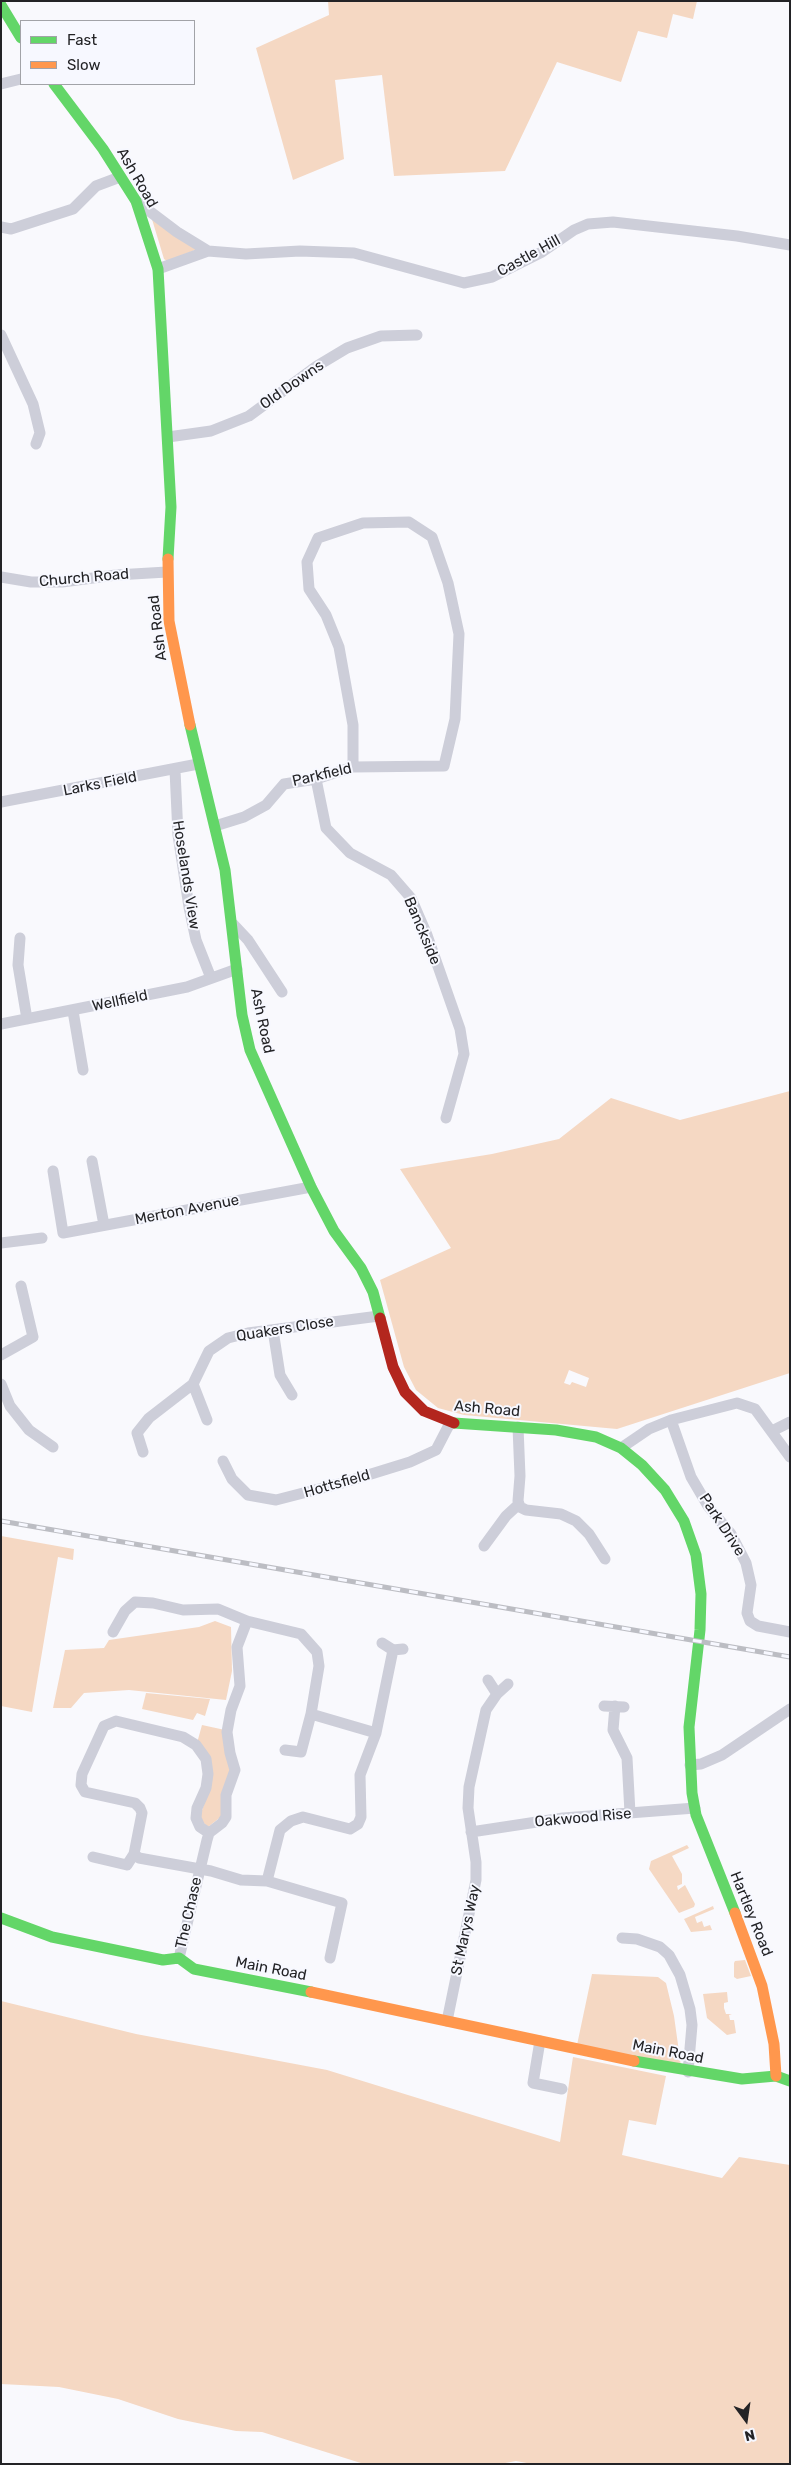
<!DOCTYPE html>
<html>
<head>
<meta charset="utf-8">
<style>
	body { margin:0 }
	#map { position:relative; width:791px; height:2465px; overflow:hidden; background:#f9f9fd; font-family:Rubik,sans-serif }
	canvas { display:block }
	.frame { position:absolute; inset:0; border:2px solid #232326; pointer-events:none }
	.legend { position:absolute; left:20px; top:20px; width:175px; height:65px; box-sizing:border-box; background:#f7f8ff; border:1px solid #a2a3a8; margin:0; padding:6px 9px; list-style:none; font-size:15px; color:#232326 }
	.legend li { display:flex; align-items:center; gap:10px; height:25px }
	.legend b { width:25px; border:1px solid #a2a3a8 }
	.north { position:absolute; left:721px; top:2395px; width:50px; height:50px; -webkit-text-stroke:4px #f7f8ff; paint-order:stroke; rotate:166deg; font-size:14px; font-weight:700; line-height:20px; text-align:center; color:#232326 }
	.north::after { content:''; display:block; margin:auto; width:18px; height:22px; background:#232326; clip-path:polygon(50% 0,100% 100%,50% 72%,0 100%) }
</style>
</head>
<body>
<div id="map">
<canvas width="791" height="2465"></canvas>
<div class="frame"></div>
<ul class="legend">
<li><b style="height:6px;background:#63d668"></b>Fast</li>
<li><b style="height:6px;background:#ff974d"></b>Slow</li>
</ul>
<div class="north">N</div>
</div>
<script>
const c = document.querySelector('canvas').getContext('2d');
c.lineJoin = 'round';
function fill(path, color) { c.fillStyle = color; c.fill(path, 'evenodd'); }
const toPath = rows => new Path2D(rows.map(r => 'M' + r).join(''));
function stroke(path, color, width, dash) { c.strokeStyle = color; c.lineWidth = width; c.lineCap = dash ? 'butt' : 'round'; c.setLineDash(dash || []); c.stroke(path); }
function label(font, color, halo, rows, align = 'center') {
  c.font = font + ' Rubik,sans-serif'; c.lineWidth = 4; c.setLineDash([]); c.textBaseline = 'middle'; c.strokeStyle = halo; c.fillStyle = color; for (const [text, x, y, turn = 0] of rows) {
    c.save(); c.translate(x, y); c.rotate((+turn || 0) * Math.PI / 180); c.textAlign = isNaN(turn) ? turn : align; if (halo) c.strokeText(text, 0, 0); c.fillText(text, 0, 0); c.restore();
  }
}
const green = toPath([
	[328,1,697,1,693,19,673,14,667,38,638,31,621,82,557,62,505,171,394,176,382,75,335,80,344,159,293,180,256,48,329,15],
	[151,216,195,248,195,250,167,261,164,259],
	[790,1091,790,1373,617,1429,464,1415,438,1408,416,1390,404,1367,380,1280,451,1248,400,1169,492,1154,559,1139,611,1098,680,1120],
	[569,1370,589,1378,586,1387,572,1382,570,1385,564,1383],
	[1,1536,74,1549,73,1560,58,1557,32,1712,1,1706],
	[215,1621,231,1627,232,1671,226,1700,129,1690,84,1693,71,1708,53,1708,65,1650,104,1648,109,1640,199,1627],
	[146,1693,210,1699,205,1716,197,1713,193,1720,142,1709],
	[202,1725,225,1730,231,1768,222,1816,208,1827,199,1819,210,1787,197,1743],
	[687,1845,689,1848,672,1856,682,1874,682,1884,677,1886,678,1890,685,1885,695,1904,694,1907,679,1913,649,1869,651,1861],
	[713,1906,714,1909,695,1917,697,1923,702,1921,704,1927,710,1925,712,1930,691,1932,684,1919],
	[745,1960,751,1976,737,1979,734,1977,734,1963,735,1961],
	[592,1974,658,1977,666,1983,674,2016,681,2066,577,2045],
	[727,1992,728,2002,724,2003,724,2008,726,2014,732,2014,729,2015,730,2020,734,2020,736,2033,727,2035,707,2018,703,1994],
	[1,2001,136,2034,327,2070,560,2142,573,2057,666,2076,656,2125,629,2120,622,2155,722,2178,739,2157,790,2165,790,2464,532,2464,516,2461,500,2464,364,2464,262,2432,236,2431,178,2419,118,2399,59,2387,1,2384]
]);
const street = toPath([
	[1,84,21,79],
	[136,201,177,232,208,251],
	[1,227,11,229,73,209,96,186,120,177],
	[158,269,208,251,246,254,300,251,354,253,464,283,492,277,542,252,574,230,588,224,613,222,737,236,790,245],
	[1,335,33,404,40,433,36,444],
	[168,437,211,431,249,416,317,366,347,348,381,336,417,335],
	[1,577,31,582,62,582,116,575,167,572],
	[175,770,178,835,189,907,196,940,211,978],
	[316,779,326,828,350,853,391,875,411,898,427,935,460,1029,464,1054,446,1118],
	[1,802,198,764],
	[215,826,244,817,266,805,284,784,316,779,353,767,444,766,455,719,459,634,448,583,432,537,409,522,363,523,318,538,307,562,309,589,326,615,339,647,353,725,353,767],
	[233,924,248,940,282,992],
	[20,938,18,965,27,1019],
	[73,1011,83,1070],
	[1,1024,187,987,237,969],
	[92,1161,104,1225],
	[53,1171,63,1233,311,1187],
	[1,1243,42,1238],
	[273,1330,280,1375,292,1395],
	[1,1355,33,1337,21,1286],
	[1,1384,10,1406,29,1430,53,1447],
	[207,1420,193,1384,209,1351,228,1338,248,1333,379,1316],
	[671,1420,691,1477,708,1506,731,1534,746,1563,751,1585,747,1613,750,1621,758,1626,790,1632],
	[518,1427,520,1476,518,1501,520,1507,526,1510,561,1514,576,1521,589,1534,605,1559],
	[772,1431,790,1422],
	[621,1448,649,1429,671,1420,737,1403,755,1409,790,1457],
	[143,1452,137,1433,149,1418,193,1384],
	[223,1461,232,1479,248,1495,276,1500,342,1483,410,1462,436,1450,450,1423],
	[484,1546,506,1516,519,1504],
	[113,1632,125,1611,135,1602,153,1603,183,1610,218,1609,247,1621,301,1634,317,1652,319,1666,311,1714,301,1752,285,1750],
	[382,1643,393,1650,403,1649],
	[488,1680,497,1694],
	[604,1706,624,1707],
	[615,1706,613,1730,627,1758,630,1813],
	[311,1714,376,1733],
	[690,1765,701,1764,722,1755,790,1709],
	[471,1832,563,1818,695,1808],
	[209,1833,200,1827,196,1818,197,1808,206,1788,208,1774,206,1759,196,1745,183,1737,116,1721,104,1726,82,1774,81,1785,85,1792,135,1803,140,1808,142,1813,134,1854,139,1858,211,1871,241,1880,267,1881,342,1903,330,1958],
	[93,1857,127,1865,134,1854],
	[267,1881,280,1830,291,1821,303,1817,350,1829,358,1824,361,1817,360,1775,376,1733,393,1650],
	[622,1938,637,1939,660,1947,669,1955,680,1975,690,2009,692,2025,688,2072],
	[179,1958,207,1840,209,1833,222,1823,226,1817,226,1795,235,1770,230,1753,227,1732,231,1710,240,1686,237,1647,247,1621],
	[447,2021,476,1880,476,1862,468,1808,469,1787,486,1710,497,1694,508,1684],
	[540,2041,533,2083,562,2089]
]);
const fast = toPath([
	[1,5,21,38],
	[54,84,103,149,136,201,158,269,171,507,168,559],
	[190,725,225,870,242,1015,250,1050,311,1187,334,1231,361,1268,373,1292,380,1318],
	[454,1423,556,1430,596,1437,621,1448,642,1465,665,1490,684,1521,696,1555,701,1594,700,1630,689,1727,692,1793,696,1815,735,1913],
	[1,1918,52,1937,163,1960,179,1958,194,1969,311,1992],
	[634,2061,742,2079,776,2076,790,2081]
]);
const slow = toPath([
	[168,559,169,621,190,725],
	[735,1913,762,1986,774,2044,776,2076],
	[311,1992,634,2061]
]);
const jam = toPath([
	[380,1318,393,1367,405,1392,424,1411,454,1423]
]);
const rail = toPath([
	[1,1521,790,1657]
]);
const streetNames = [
	["Ash Road",137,178,60],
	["Castle Hill",529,256,-29],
	["Old Downs",292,385,-35],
	["Church Road",84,578,-5],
	["Ash Road",158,628,-97],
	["Parkfield",322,775,-13],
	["Larks Field",100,784,-11],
	["Hoselands View",186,875,81],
	["Banckside",422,931,67],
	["Wellfield",120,1001,-12],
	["Ash Road",262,1021,78],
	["Merton Avenue",187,1210,-11],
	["Quakers Close",285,1329,-9],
	["Ash Road",487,1409,5],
	["Hottsfield",337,1484,-16],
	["Park Drive",722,1525,57],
	["Oakwood Rise",583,1818,-5],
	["The Chase",189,1913,-77],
	["Hartley Road",751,1914,68],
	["St Marys Way",466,1930,-78],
	["Main Road",271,1969,11],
	["Main Road",668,2052,11]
];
fill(green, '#f5d8c3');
stroke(street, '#cdced9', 11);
stroke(fast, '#63d668', 11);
stroke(slow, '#ff974d', 11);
stroke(jam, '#b3261e', 11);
stroke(rail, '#bcbdc3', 5);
stroke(rail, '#f7f8ff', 3, [9]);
label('15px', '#232326', '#f7f8ff', streetNames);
</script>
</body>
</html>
